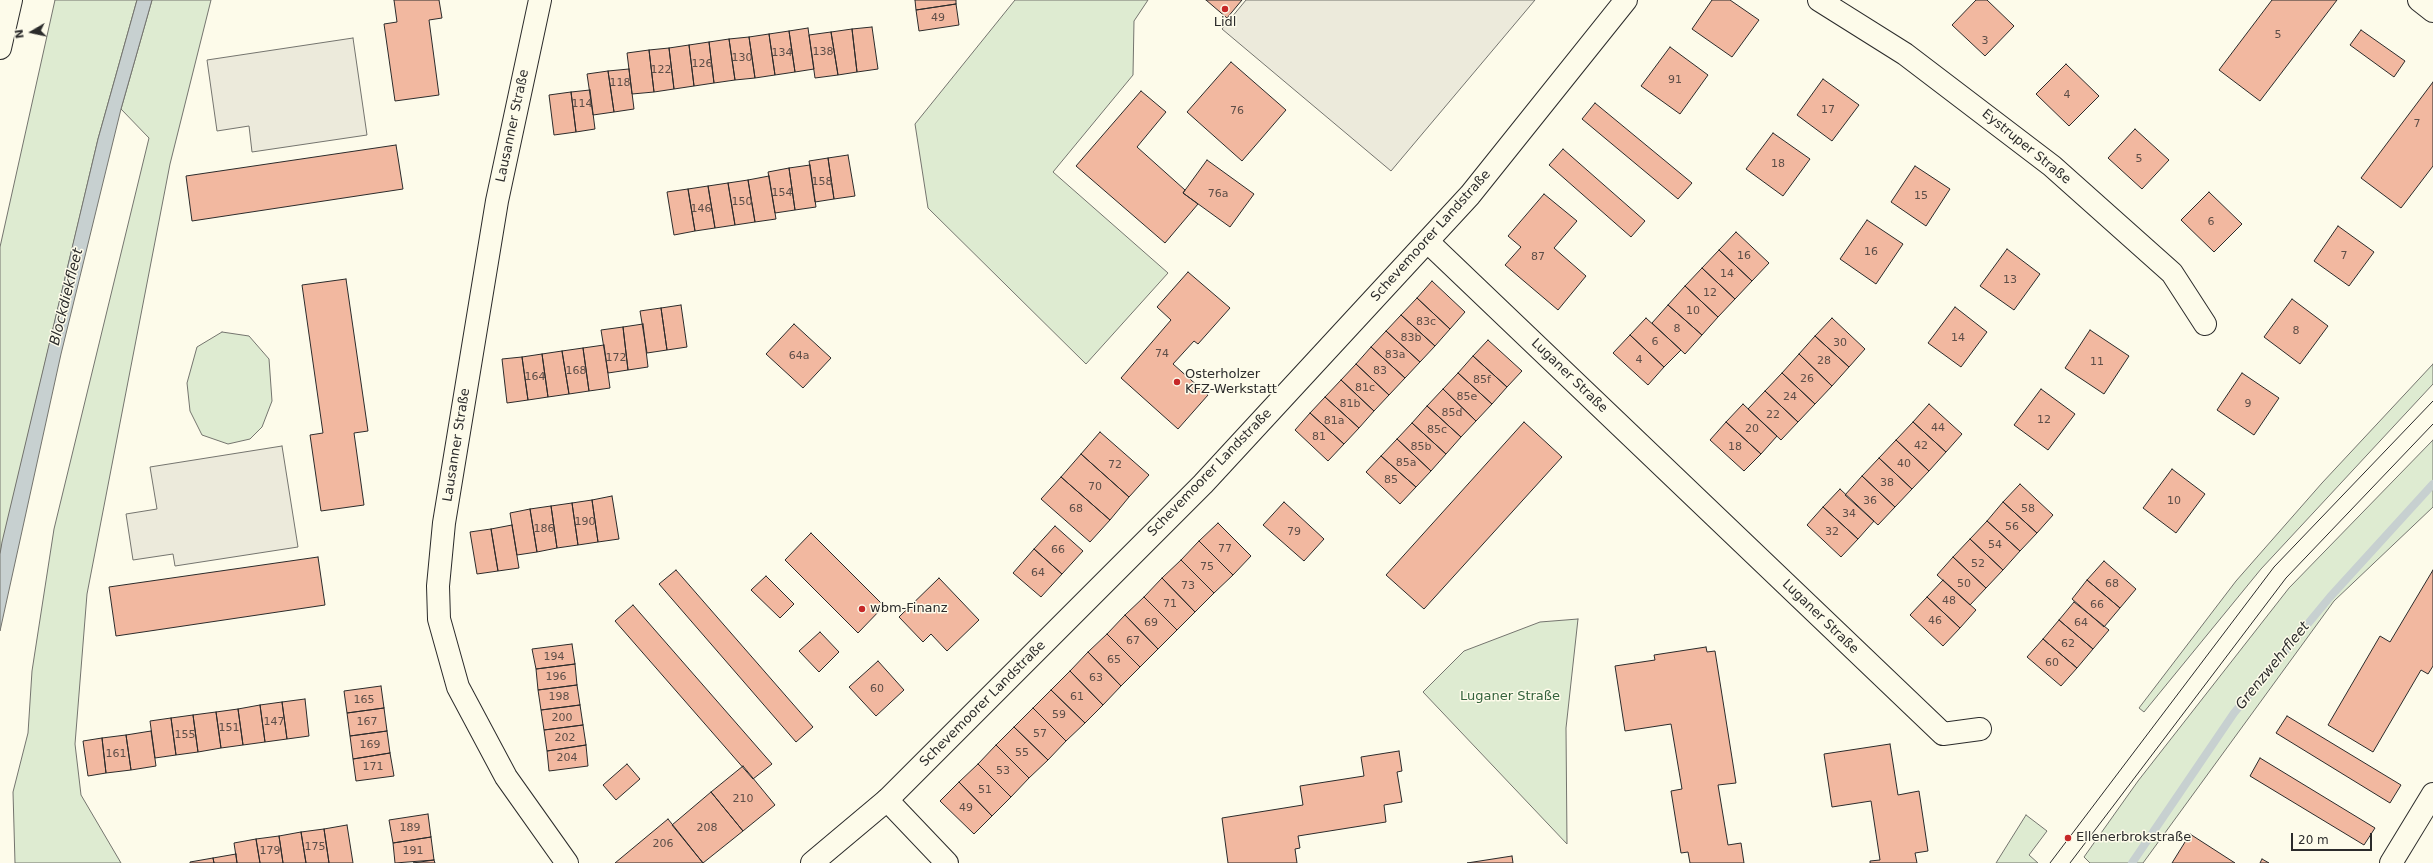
<!DOCTYPE html>
<html>
<head>
<meta charset="utf-8">
<style>
	body { margin:0 }
	#map { position:relative; width:2433px; height:863px; overflow:hidden; background:#fdfbea; font-family:"DejaVu Sans",sans-serif }
	canvas { display:block }
	.north { position:absolute; left:12px; top:12px; width:40px; height:40px; -webkit-text-stroke:3px #fdfbea; paint-order:stroke; rotate:261deg; font-size:11px; font-weight:700; line-height:16px; text-align:center; color:#2b2b2b }
	.north::after { content:''; display:block; margin:auto; width:14px; height:18px; background:#2b2b2b; clip-path:polygon(50% 0,100% 100%,50% 72%,0 100%) }
	.scale { position:absolute; left:2291px; top:833px; width:81px; height:18px; box-sizing:border-box; border:2px solid #2b2b2b; border-top:0; padding-left:5px; font-size:12px; line-height:14px; white-space:nowrap; color:#2b2b2b; -webkit-text-stroke:3px #fdfbea; paint-order:stroke }
</style>
</head>
<body>
<div id="map">
<canvas width="2433" height="863"></canvas>
<div class="north">N</div>
<div class="scale">20 m</div>
</div>
<script>
const c = document.querySelector('canvas').getContext('2d');
c.lineJoin = 'round';
function fill(path, color) { c.fillStyle = color; c.fill(path, 'evenodd'); }
const toPath = rows => new Path2D(rows.map(r => 'M' + r).join(''));
function stroke(path, color, width, dash) { c.strokeStyle = color; c.lineWidth = width; c.lineCap = dash ? 'butt' : 'round'; c.setLineDash(dash || []); c.stroke(path); }
function label(font, color, halo, rows, align = 'center') {
  c.font = font + ' "DejaVu Sans",sans-serif'; c.lineWidth = 3; c.setLineDash([]); c.textBaseline = 'middle'; c.strokeStyle = halo; c.fillStyle = color; for (const [text, x, y, turn = 0] of rows) {
    c.save(); c.translate(x, y); c.rotate((+turn || 0) * Math.PI / 180); c.textAlign = isNaN(turn) ? turn : align; if (halo) c.strokeText(text, 0, 0); c.fillText(text, 0, 0); c.restore();
  }
}
const green = toPath([
	[55,0,137,0,98,139,0,554,0,247,55,0],
	[152,0,211,0,170,164,87,594,75,744,81,795,121,863,15,863,13,792,28,733,32,671,54,529,149,138,121,109,152,0],
	[1015,0,1148,0,1134,21,1133,75,1053,172,1168,273,1086,364,928,208,915,124,1015,0],
	[222,332,249,336,269,359,272,401,262,427,250,439,228,444,202,435,190,411,187,383,197,347,222,332],
	[2433,364,2433,384,2261,569,2144,712,2139,708,2236,581,2322,483,2433,364],
	[2433,440,2433,507,2334,601,2143,863,2090,863,2084,857,2138,781,2289,588,2433,440],
	[1578,619,1566,728,1567,844,1423,692,1464,651,1540,622,1578,619],
	[2026,815,2047,831,2029,855,2038,863,1996,863,2026,815]
]);
const parking = toPath([
	[1246,0,1535,0,1391,171,1222,29,1246,0],
	[353,38,367,135,252,152,249,126,217,131,207,60,353,38],
	[282,446,298,547,175,566,173,554,133,560,126,514,157,509,150,467,282,446]
]);
const water = toPath([
	[137,0,152,0,121,109,61,354,0,631,0,554,2,542,98,139,137,0]
]);
const stream = toPath([
	[2132,863,2234,713,2330,597,2433,484]
]);
const building = toPath([
	[394,0,439,0,442,18,429,20,439,95,395,101,384,24,397,22,394,0],
	[915,0,956,0,956,4,916,10,915,0],
	[1206,0,1242,0,1227,18,1206,0],
	[1712,0,1730,0,1759,20,1732,57,1692,29,1712,0],
	[1976,0,1987,0,2014,26,1985,56,1952,25,1976,0],
	[2272,0,2337,0,2260,101,2219,70,2272,0],
	[956,4,959,25,919,31,916,10,956,4],
	[872,27,878,69,857,72,852,29,872,27],
	[808,28,814,69,795,72,789,31,808,28],
	[852,29,857,72,838,75,831,32,852,29],
	[2361,30,2405,61,2394,77,2350,45,2361,30],
	[789,31,795,72,775,75,769,34,789,31],
	[831,32,838,75,815,78,809,35,831,32],
	[769,34,775,75,755,78,749,37,769,34],
	[749,37,755,78,735,80,729,39,749,37],
	[729,39,735,80,714,83,709,42,729,39],
	[709,42,714,83,694,86,689,45,709,42],
	[689,45,694,86,674,89,669,48,689,45],
	[1670,47,1708,75,1680,114,1641,86,1670,47],
	[669,48,674,89,654,92,649,50,669,48],
	[649,50,654,92,632,94,627,53,649,50],
	[1231,62,1286,110,1242,161,1187,112,1231,62],
	[2066,64,2099,96,2069,126,2036,94,2066,64],
	[629,69,634,109,614,112,608,71,629,69],
	[608,71,614,112,593,115,587,74,608,71],
	[1823,79,1859,105,1832,141,1797,115,1823,79],
	[2433,82,2433,166,2401,208,2361,178,2433,82],
	[590,90,595,129,576,132,571,92,590,90],
	[1141,91,1166,112,1137,147,1185,190,1183,193,1198,204,1165,243,1076,166,1141,91],
	[571,92,576,132,554,135,549,95,571,92],
	[1595,103,1692,183,1678,199,1582,119,1595,103],
	[2135,129,2169,160,2142,189,2108,158,2135,129],
	[1773,133,1810,159,1783,196,1746,169,1773,133],
	[396,145,403,189,192,221,186,176,396,145],
	[1563,149,1645,221,1631,237,1549,165,1563,149],
	[848,155,855,196,834,199,828,158,848,155],
	[828,158,834,199,815,202,809,161,828,158],
	[1207,160,1254,194,1230,227,1183,193,1207,160],
	[810,165,816,207,795,210,789,168,810,165],
	[1915,166,1950,189,1926,226,1891,202,1915,166],
	[789,168,795,210,775,213,768,172,789,168],
	[769,176,776,219,755,222,748,180,769,176],
	[748,180,755,222,735,225,728,183,748,180],
	[728,183,735,225,715,228,708,186,728,183],
	[708,186,715,228,695,231,688,189,708,186],
	[688,189,695,231,674,235,667,192,688,189],
	[2209,192,2242,224,2214,252,2181,220,2209,192],
	[1544,194,1577,221,1554,248,1586,276,1558,310,1505,265,1521,247,1508,236,1544,194],
	[1867,220,1903,244,1876,284,1840,259,1867,220],
	[2338,226,2374,252,2349,286,2314,261,2338,226],
	[1736,232,1769,263,1752,281,1719,250,1736,232],
	[2007,249,2040,274,2014,310,1980,286,2007,249],
	[1719,250,1752,281,1735,299,1702,268,1719,250],
	[1702,268,1735,299,1718,317,1685,286,1702,268],
	[1188,272,1230,308,1198,344,1194,341,1173,364,1208,395,1178,429,1121,378,1171,320,1157,307,1188,272],
	[346,279,368,431,354,433,364,505,321,511,310,435,323,433,302,285,346,279],
	[1432,281,1465,312,1450,329,1417,298,1432,281],
	[1685,286,1718,317,1702,335,1668,305,1685,286],
	[1417,298,1450,329,1435,346,1401,315,1417,298],
	[2292,299,2328,326,2300,364,2264,337,2292,299],
	[681,305,687,347,667,350,661,308,681,305],
	[1668,305,1702,335,1685,354,1652,323,1668,305],
	[1955,307,1987,332,1961,367,1928,343,1955,307],
	[661,308,667,350,647,353,640,311,661,308],
	[1401,315,1435,346,1420,362,1386,331,1401,315],
	[1646,318,1681,350,1664,367,1630,335,1646,318],
	[1832,318,1865,349,1849,367,1815,336,1832,318],
	[643,324,648,367,628,370,623,327,643,324],
	[794,324,831,358,803,388,766,354,794,324],
	[623,327,628,370,608,373,601,330,623,327],
	[2090,330,2129,356,2104,394,2065,368,2090,330],
	[1386,331,1420,362,1405,378,1371,347,1386,331],
	[1630,335,1664,367,1648,385,1613,353,1630,335],
	[1815,336,1849,367,1832,386,1799,354,1815,336],
	[1488,340,1522,371,1507,387,1473,356,1488,340],
	[604,345,610,388,589,391,583,348,604,345],
	[1371,347,1405,378,1389,395,1356,364,1371,347],
	[583,348,589,391,569,394,562,351,583,348],
	[562,351,569,394,548,397,542,354,562,351],
	[542,354,548,397,528,400,522,357,542,354],
	[1799,354,1832,386,1815,404,1782,373,1799,354],
	[1473,356,1507,387,1492,404,1458,373,1473,356],
	[522,357,528,400,507,403,502,359,522,357],
	[1356,364,1389,395,1374,411,1341,380,1356,364],
	[1458,373,1492,404,1476,421,1443,389,1458,373],
	[1782,373,1815,404,1798,422,1765,391,1782,373],
	[2242,373,2279,398,2254,435,2217,410,2242,373],
	[1341,380,1374,411,1359,428,1325,397,1341,380],
	[1443,389,1476,421,1461,437,1427,406,1443,389],
	[2041,389,2075,414,2048,450,2014,425,2041,389],
	[1765,391,1798,422,1781,440,1748,409,1765,391],
	[1325,397,1359,428,1344,444,1310,413,1325,397],
	[1743,404,1777,436,1761,454,1726,422,1743,404],
	[1929,404,1962,434,1946,452,1913,422,1929,404],
	[1427,406,1461,437,1446,454,1412,423,1427,406],
	[1310,413,1344,444,1328,461,1295,430,1310,413],
	[1524,422,1562,457,1424,609,1386,575,1524,422],
	[1726,422,1761,454,1744,471,1710,440,1726,422],
	[1913,422,1946,452,1929,471,1896,440,1913,422],
	[1412,423,1446,454,1431,471,1397,439,1412,423],
	[1100,432,1149,475,1129,497,1081,454,1100,432],
	[1397,439,1431,471,1416,487,1381,456,1397,439],
	[1896,440,1929,471,1912,489,1879,458,1896,440],
	[1081,454,1129,497,1110,520,1061,477,1081,454],
	[1381,456,1416,487,1400,504,1366,472,1381,456],
	[1879,458,1912,489,1895,507,1862,476,1879,458],
	[2172,469,2205,494,2176,533,2143,508,2172,469],
	[1862,476,1895,507,1878,525,1845,495,1862,476],
	[1061,477,1110,520,1090,542,1041,499,1061,477],
	[2020,484,2053,515,2037,533,2003,502,2020,484],
	[1840,489,1874,521,1858,539,1823,507,1840,489],
	[612,496,619,539,598,542,592,500,612,496],
	[592,500,598,542,578,545,572,503,592,500],
	[1284,502,1324,539,1304,561,1263,525,1284,502],
	[2003,502,2037,533,2020,551,1987,521,2003,502],
	[572,503,578,545,557,548,551,506,572,503],
	[551,506,557,548,537,552,530,509,551,506],
	[1823,507,1858,539,1841,557,1807,525,1823,507],
	[530,509,537,552,517,555,510,513,530,509],
	[1987,521,2020,551,2003,570,1970,539,1987,521],
	[1218,523,1251,556,1233,575,1199,541,1218,523],
	[512,525,519,568,498,571,491,529,512,525],
	[1055,526,1083,551,1062,574,1034,549,1055,526],
	[491,529,498,571,477,574,470,532,491,529],
	[811,533,884,606,858,633,785,560,811,533],
	[1970,539,2003,570,1986,588,1953,557,1970,539],
	[1199,541,1233,575,1214,593,1181,560,1199,541],
	[1034,549,1062,574,1041,597,1013,573,1034,549],
	[318,557,325,605,116,636,109,587,318,557],
	[1953,557,1986,588,1970,605,1937,575,1953,557],
	[1181,560,1214,593,1195,612,1162,578,1181,560],
	[2104,561,2136,589,2120,608,2087,580,2104,561],
	[676,570,813,727,796,742,659,584,676,570],
	[2433,570,2433,666,2428,674,2421,670,2373,752,2328,725,2380,636,2390,642,2433,570],
	[766,576,794,604,780,618,751,590,766,576],
	[939,578,979,620,947,651,931,634,923,642,899,617,939,578],
	[1162,578,1195,612,1177,630,1144,597,1162,578],
	[1943,580,1976,610,1960,628,1927,597,1943,580],
	[2087,580,2120,608,2104,627,2072,599,2087,580],
	[1144,597,1177,630,1158,649,1125,615,1144,597],
	[1927,597,1960,628,1943,646,1910,615,1927,597],
	[2074,602,2109,630,2093,649,2059,620,2074,602],
	[633,605,772,764,753,779,615,621,633,605],
	[1125,615,1158,649,1140,667,1107,634,1125,615],
	[2059,620,2093,649,2077,668,2043,639,2059,620],
	[820,632,839,652,819,672,799,651,820,632],
	[1107,634,1140,667,1121,686,1088,652,1107,634],
	[2043,639,2077,668,2061,686,2027,657,2043,639],
	[572,644,575,664,536,669,532,649,572,644],
	[1706,647,1707,652,1715,651,1736,783,1718,785,1728,845,1741,843,1744,863,1690,863,1688,852,1681,853,1671,791,1682,789,1671,724,1625,731,1615,666,1655,660,1654,655,1706,647],
	[1088,652,1121,686,1103,705,1070,671,1088,652],
	[878,661,904,690,876,716,849,687,878,661],
	[575,664,577,685,538,690,536,669,575,664],
	[1070,671,1103,705,1085,723,1051,690,1070,671],
	[577,685,580,705,541,710,538,690,577,685],
	[381,686,384,708,347,713,344,691,381,686],
	[1051,690,1085,723,1066,741,1033,708,1051,690],
	[305,699,309,736,287,739,282,702,305,699],
	[282,702,287,739,265,742,260,705,282,702],
	[260,705,265,742,243,745,238,709,260,705],
	[580,705,583,725,544,730,541,710,580,705],
	[384,708,387,731,350,736,347,713,384,708],
	[1033,708,1066,741,1048,760,1014,727,1033,708],
	[238,709,243,745,221,748,216,712,238,709],
	[216,712,221,748,198,752,193,715,216,712],
	[193,715,198,752,176,755,171,718,193,715],
	[2287,716,2401,785,2390,803,2276,733,2287,716],
	[171,718,176,755,155,758,150,721,171,718],
	[583,725,586,745,547,751,544,730,583,725],
	[1014,727,1048,760,1029,778,996,745,1014,727],
	[151,731,156,766,131,770,126,735,151,731],
	[387,731,390,753,353,759,350,736,387,731],
	[126,735,131,770,106,773,102,738,126,735],
	[102,738,106,773,88,776,83,741,102,738],
	[1890,744,1898,795,1919,791,1928,851,1915,853,1917,863,1870,863,1870,861,1880,860,1871,801,1832,807,1824,754,1890,744],
	[586,745,588,766,549,771,547,751,586,745],
	[996,745,1029,778,1011,797,978,764,996,745],
	[1399,751,1402,771,1397,772,1402,802,1384,805,1386,822,1298,836,1300,848,1295,849,1297,863,1228,863,1222,818,1303,805,1300,786,1364,776,1361,757,1399,751],
	[390,753,394,776,356,781,353,759,390,753],
	[2260,758,2375,828,2364,845,2250,776,2260,758],
	[627,764,640,779,616,800,603,785,627,764],
	[978,764,1011,797,992,816,959,782,978,764],
	[743,766,775,805,743,831,711,792,743,766],
	[959,782,992,816,974,834,940,801,959,782],
	[711,792,743,831,703,863,672,825,711,792],
	[428,814,431,837,393,843,389,820,428,814],
	[668,819,703,863,615,863,668,819],
	[347,825,353,863,329,863,324,829,347,825],
	[324,829,329,863,306,863,301,832,324,829],
	[301,832,306,863,283,863,279,836,301,832],
	[2190,834,2221,854,2235,863,2172,863,2190,834],
	[279,836,283,863,260,863,256,839,279,836],
	[431,837,434,860,395,863,393,843,431,837],
	[256,839,260,863,237,863,234,843,256,839],
	[236,854,237,863,214,863,213,858,236,854],
	[1512,856,1513,863,1467,863,1512,856],
	[213,858,214,863,190,863,190,862,213,858],
	[2262,859,2269,863,2260,863,2262,859],
	[434,860,435,863,413,863,434,860]
]);
const minor = toPath([
	[540,0,497,201,444,523,438,586,439,619,458,687,506,777,567,863],
	[1819,0,1905,54,2052,166,2172,273,2205,324],
	[2419,0,2433,11],
	[1428,242,1943,734,1980,729],
	[887,800,947,863],
	[2391,863,2433,794]
]);
const tertiary = toPath([
	[812,863,887,800,1203,484,1470,195,1626,0]
]);
const motorway = toPath([
	[0,48,11,0]
]);
const tram = toPath([
	[2050,863,2274,567,2433,401],
	[2070,863,2286,578,2433,424]
]);
const markers = [
	[1225,9,4,"#c62828"],
	[1177,382,4,"#c62828"],
	[862,609,4,"#c62828"],
	[2068,838,4,"#c62828"]
];
const numberNames = [
	["49",938,18],
	["5",2278,35],
	["3",1985,41],
	["138",823,52],
	["134",782,53],
	["130",742,58],
	["126",702,64],
	["122",661,70],
	["91",1675,80],
	["118",620,83],
	["4",2067,95],
	["114",582,104],
	["17",1828,110],
	["76",1237,111],
	["7",2417,124],
	["5",2139,159],
	["18",1778,164],
	["158",822,182],
	["154",782,193],
	["76a",1218,194],
	["15",1921,196],
	["150",742,202],
	["146",701,209],
	["6",2211,222],
	["16",1871,252],
	["16",1744,256],
	["7",2344,256],
	["87",1538,257],
	["14",1727,274],
	["13",2010,280],
	["12",1710,293],
	["10",1693,311],
	["83c",1426,322],
	["8",1677,329],
	["8",2296,331],
	["83b",1411,338],
	["14",1958,338],
	["6",1655,342],
	["30",1840,343],
	["74",1162,354],
	["83a",1395,355],
	["64a",799,356],
	["172",616,358],
	["4",1639,360],
	["28",1824,361],
	["11",2097,362],
	["168",576,371],
	["83",1380,371],
	["164",535,377],
	["26",1807,379],
	["85f",1482,380],
	["81c",1365,388],
	["85e",1467,397],
	["24",1790,397],
	["81b",1350,404],
	["9",2248,404],
	["85d",1452,413],
	["22",1773,415],
	["12",2044,420],
	["81a",1334,421],
	["44",1938,428],
	["20",1752,429],
	["85c",1437,430],
	["81",1319,437],
	["42",1921,446],
	["85b",1421,447],
	["18",1735,447],
	["85a",1406,463],
	["40",1904,464],
	["72",1115,465],
	["85",1391,480],
	["38",1887,483],
	["70",1095,487],
	["36",1870,501],
	["10",2174,501],
	["68",1076,509],
	["58",2028,509],
	["34",1849,514],
	["190",585,522],
	["56",2012,527],
	["186",544,529],
	["79",1294,532],
	["32",1832,532],
	["54",1995,545],
	["77",1225,549],
	["66",1058,550],
	["52",1978,564],
	["75",1207,567],
	["64",1038,573],
	["50",1964,584],
	["68",2112,584],
	["73",1188,586],
	["48",1949,601],
	["71",1170,604],
	["66",2097,605],
	["46",1935,621],
	["69",1151,623],
	["64",2081,623],
	["67",1133,641],
	["62",2068,644],
	["194",554,657],
	["65",1114,660],
	["60",2052,663],
	["196",556,677],
	["63",1096,678],
	["60",877,689],
	["198",559,697],
	["61",1077,697],
	["165",364,700],
	["59",1059,715],
	["200",562,718],
	["147",274,722],
	["167",367,722],
	["151",229,728],
	["57",1040,734],
	["155",185,735],
	["202",565,738],
	["169",370,745],
	["55",1022,753],
	["161",116,754],
	["204",567,758],
	["171",373,767],
	["53",1003,771],
	["51",985,790],
	["210",743,799],
	["49",966,808],
	["189",410,828],
	["208",707,828],
	["206",663,844],
	["175",315,847],
	["179",270,851],
	["191",413,851]
];
const poiNames = [
	["Lidl",1225,23,"center"],
	["Osterholzer",1185,375],
	["KFZ-Werkstatt",1185,390],
	["wbm-Finanz",870,609],
	["Ellenerbrokstraße",2076,838]
];
const streetNames = [
	["Lausanner Straße",513,126,-78],
	["Eystruper Straße",2026,147,39],
	["Schevemoorer Landstraße",1431,236,-48],
	["Luganer Straße",1569,376,44],
	["Lausanner Straße",457,445,-81],
	["Schevemoorer Landstraße",1210,473,-46],
	["Luganer Straße",1820,617,44],
	["Schevemoorer Landstraße",983,704,-45]
];
const parkNames = [
	["Luganer Straße",1510,697]
];
const waterNames = [
	["Blockdiekfleet",67,297,-76],
	["Grenzwehrfleet",2273,666,-51]
];
fill(green, '#deebd1');
stroke(green, '#74746e', 1);
fill(parking, '#eceadb');
stroke(parking, '#74746e', 1);
fill(water, '#c7d0d0');
stroke(water, '#74746e', 1);
stroke(stream, '#c7d0d0', 8);
fill(building, '#f2b8a0');
stroke(building, '#2b2b2b', 1);
stroke(minor, '#2b2b2b', 24);
stroke(tertiary, '#2b2b2b', 24);
stroke(motorway, '#2b2b2b', 24);
stroke(minor, '#fdfbea', 22);
stroke(tertiary, '#fdfbea', 22);
stroke(motorway, '#fdfbea', 22);
stroke(tram, '#2b2b2b', 1);
for (const [x, y, r, color] of markers) { const dot = new Path2D(); dot.arc(x, y, r, 0, 2 * Math.PI); c.fillStyle = color; c.fill(dot); stroke(dot, '#fdfbea', 1.5); }
label('11px', '#5d4e48', null, numberNames);
label('13px', '#2b2b2b', '#fdfbea', poiNames, 'left');
label('13px', '#2b2b2b', '#fdfbea', streetNames);
label('13px', '#34623c', '#fdfbea', parkNames);
label('italic 14px', '#2b2b2b', '#fdfbea', waterNames);
</script>
</body>
</html>
